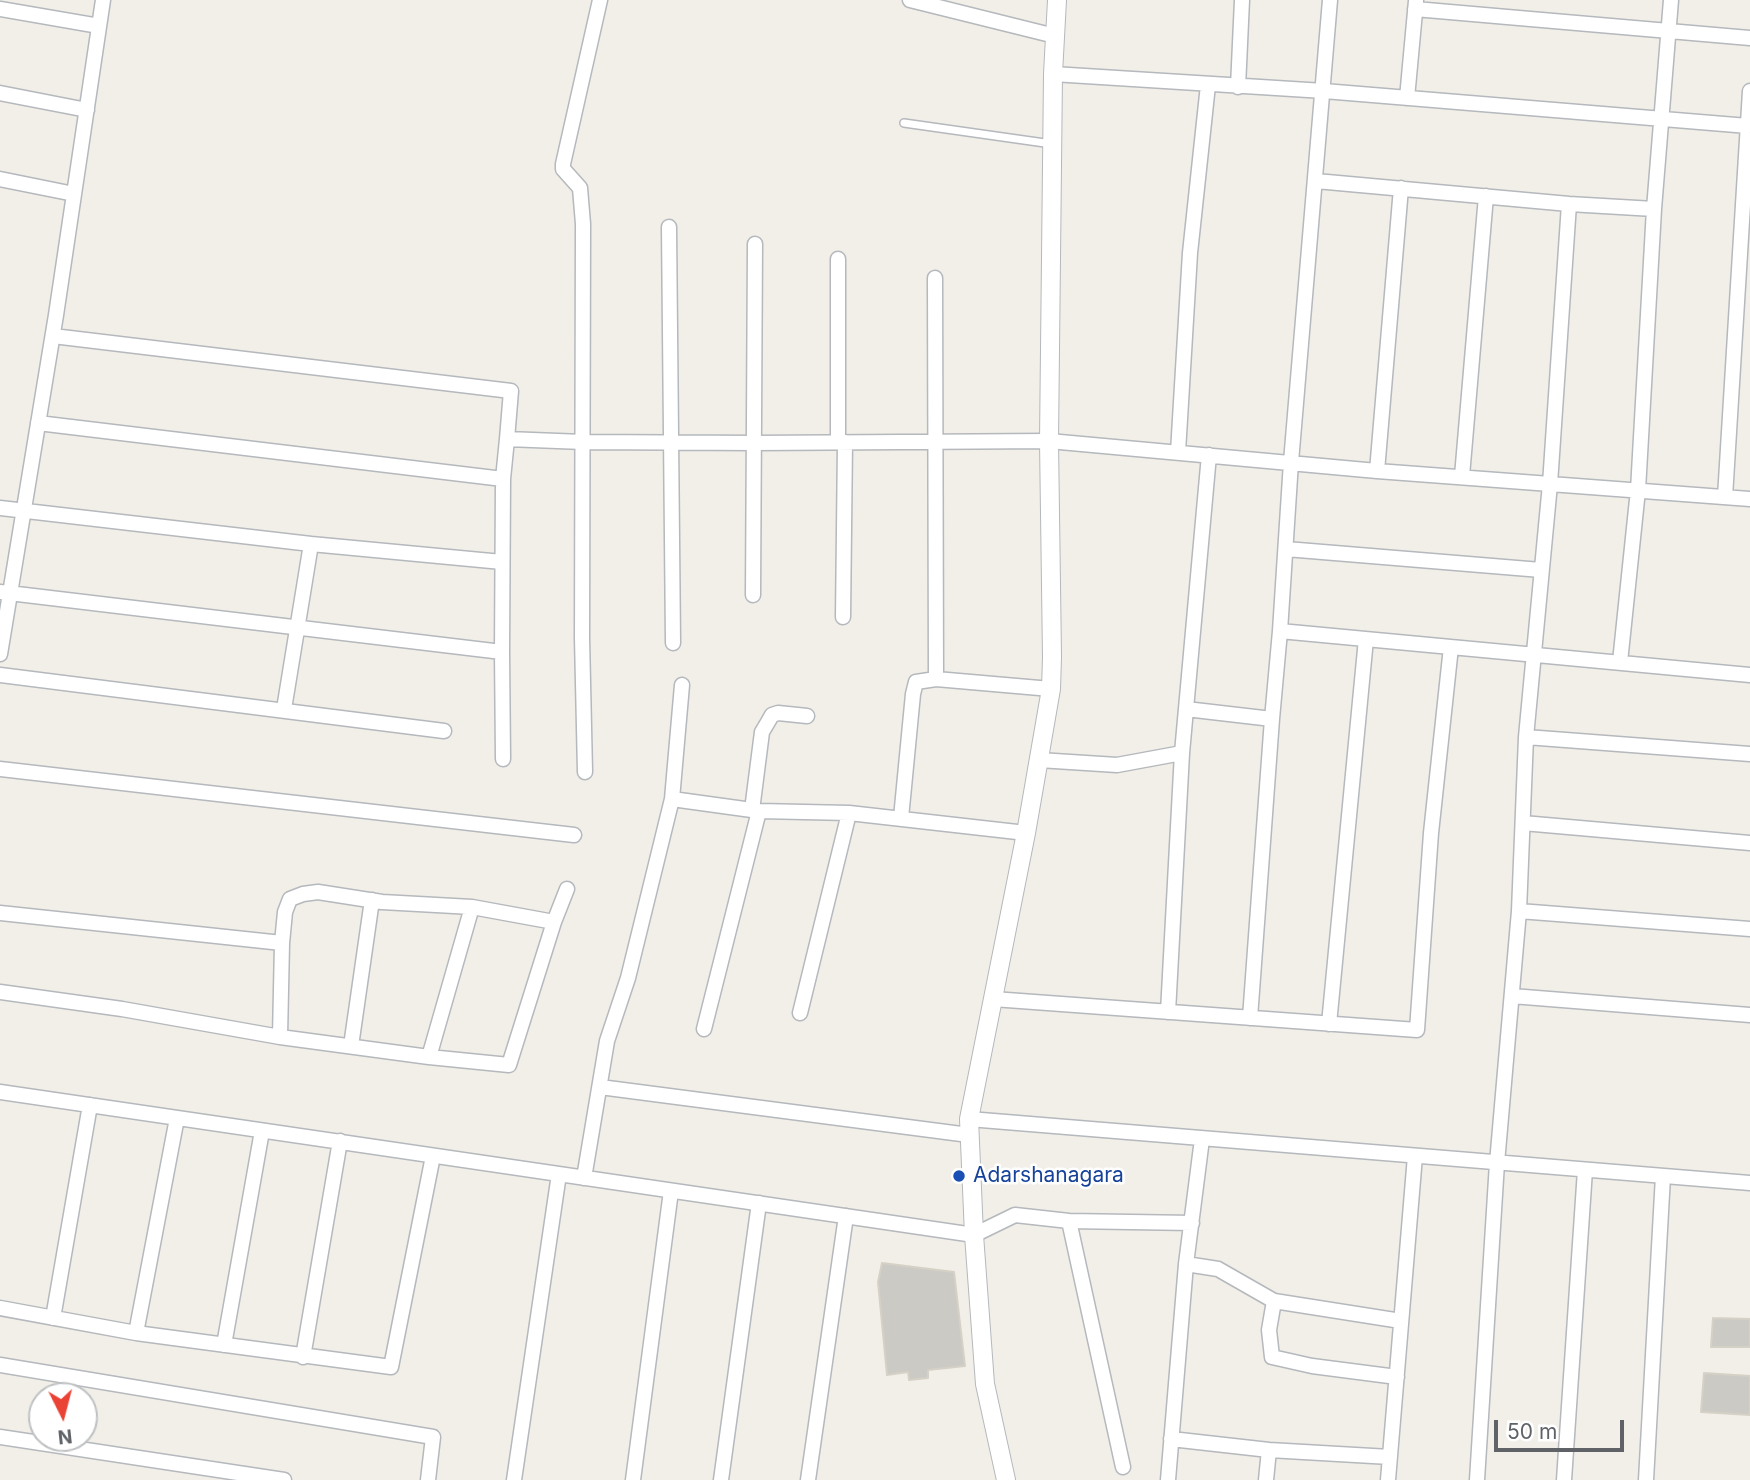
<!DOCTYPE html>
<html>
<head>
<meta charset="utf-8">
<style>
	body { margin:0 }
	#map { position:relative; width:1750px; height:1480px; overflow:hidden; background:#f1efe8; font-family:Inter,sans-serif }
	canvas { display:block }
	.north { position:absolute; left:28px; top:1382px; width:70px; height:70px; box-sizing:border-box; background:#fff; border:2px solid #bfc1c3; border-radius:50%; rotate:174deg; font-size:19px; font-weight:700; line-height:28px; text-align:center; color:#5f6368 }
	.north::after { content:''; display:block; margin:auto; width:24px; height:32px; background:#ea4335; clip-path:polygon(50% 0,100% 100%,50% 72%,0 100%) }
	.scale { position:absolute; left:1494px; top:1420px; width:130px; height:32px; box-sizing:border-box; border:4px solid #5f6368; border-top:0; padding-left:9px; font-size:21px; line-height:24px; white-space:nowrap; color:#5f6368; -webkit-text-stroke:5px #fff; paint-order:stroke }
</style>
</head>
<body>
<div id="map">
<canvas width="1750" height="1480"></canvas>
<div class="north">N</div>
<div class="scale">50 m</div>
</div>
<script>
const c = document.querySelector('canvas').getContext('2d');
c.lineJoin = 'round';
function fill(path, color) { c.fillStyle = color; c.fill(path, 'evenodd'); }
const toPath = rows => new Path2D(rows.map(r => 'M' + r).join(''));
function stroke(path, color, width, dash) { c.strokeStyle = color; c.lineWidth = width; c.lineCap = dash ? 'butt' : 'round'; c.setLineDash(dash || []); c.stroke(path); }
function label(font, color, halo, rows, align = 'center') {
  c.font = font + ' Inter,sans-serif'; c.lineWidth = 5; c.setLineDash([]); c.textBaseline = 'middle'; c.strokeStyle = halo; c.fillStyle = color; for (const [text, x, y, turn = 0] of rows) {
    c.save(); c.translate(x, y); c.rotate((+turn || 0) * Math.PI / 180); c.textAlign = isNaN(turn) ? turn : align; if (halo) c.strokeText(text, 0, 0); c.fillText(text, 0, 0); c.restore();
  }
}
const building = toPath([
	[882,1263,954,1272,965,1366,928,1370,928,1378,909,1380,908,1372,887,1375,878,1282,882,1263],
	[1713,1318,1750,1319,1750,1347,1711,1347,1713,1318],
	[1704,1373,1750,1376,1750,1415,1701,1412,1704,1373]
]);
const service = toPath([
	[904,123,1052,144]
]);
const minor = toPath([
	[910,0,1055,36],
	[0,9,99,26],
	[1415,9,1750,38],
	[1053,74,1324,91,1748,126],
	[1238,87,1242,0],
	[0,93,87,110],
	[1407,98,1416,1],
	[0,179,74,194],
	[1316,181,1569,204,1654,209],
	[669,227,673,643],
	[935,278,936,679],
	[53,336,511,391,507,439,583,442,755,443,1049,441,1377,471,1750,499],
	[38,423,503,479],
	[838,442,838,259],
	[1178,452,1190,253,1208,85],
	[1377,471,1401,188],
	[1462,476,1486,196],
	[1725,497,1750,91],
	[0,508,311,544],
	[1286,549,1541,570],
	[0,592,502,652,503,479,507,439],
	[753,595,755,244],
	[843,617,845,442],
	[1280,631,1750,675],
	[502,652,503,759],
	[0,654,56,315,103,0],
	[1620,662,1638,490,1654,209,1671,0],
	[0,675,444,731],
	[284,709,311,544,502,562],
	[1186,709,1272,719],
	[1526,737,1750,754],
	[1039,760,1117,765,1182,753],
	[0,769,574,835],
	[585,772,582,638,583,224,580,188,563,169,563,164,600,0],
	[672,799,682,685],
	[752,810,762,732,768,722,772,715,778,713,807,716],
	[901,818,913,694,916,682,936,679,1051,689],
	[1523,823,1750,843],
	[1519,911,1750,929],
	[0,913,282,943,280,1037],
	[554,922,567,889],
	[0,992,122,1009,280,1037,429,1057,509,1065,554,922,472,907,382,902,318,892,303,894,290,899,285,912,282,943],
	[1512,996,1750,1015],
	[993,999,1417,1030,1431,833,1451,647],
	[1168,1012,1182,753,1209,455],
	[800,1013,849,813],
	[1250,1018,1272,719,1280,631,1291,462,1330,0],
	[1329,1024,1366,639],
	[704,1029,759,811],
	[351,1046,372,900],
	[429,1057,472,907],
	[600,1087,969,1135],
	[0,1092,974,1235,1015,1215,1069,1221,1192,1223],
	[969,1119,1750,1183],
	[584,1178,607,1041,628,978,672,799,759,811,849,813,1026,833],
	[1069,1221,1123,1467],
	[1186,1264,1218,1269,1274,1301,1401,1321],
	[1274,1301,1269,1330,1272,1357,1312,1366,1397,1377],
	[0,1308,136,1333,391,1367,433,1156],
	[53,1318,90,1105],
	[136,1333,177,1118],
	[224,1345,262,1131],
	[303,1357,340,1141],
	[0,1365,433,1437,428,1480],
	[0,1437,284,1480],
	[1171,1439,1269,1450,1390,1457],
	[514,1480,559,1174],
	[633,1480,671,1191],
	[721,1480,759,1203],
	[808,1480,846,1216],
	[1168,1480,1186,1264,1202,1139],
	[1266,1480,1269,1450],
	[1388,1480,1415,1156],
	[1477,1480,1497,1163,1519,911,1526,737,1550,484,1569,204],
	[1564,1480,1585,1170],
	[1646,1480,1663,1176]
]);
const tertiary = toPath([
	[1006,1480,985,1384,974,1235,969,1119,1026,833,1051,689,1052,657,1049,441,1053,74,1057,0]
]);
const markers = [
	[959,1176,7,"#1a4fb4"]
];
const transitNames = [
	["Adarshanagara",973,1176]
];
fill(building, '#cccac5');
stroke(building, '#d6d1c6', 2);
stroke(service, '#b5b8bc', 10);
stroke(minor, '#b5b8bc', 17);
stroke(tertiary, '#b5b8bc', 20);
stroke(service, '#fff', 7);
stroke(minor, '#fff', 14);
stroke(tertiary, '#fff', 18);
for (const [x, y, r, color] of markers) { const dot = new Path2D(); dot.arc(x, y, r, 0, 2 * Math.PI); c.fillStyle = color; c.fill(dot); stroke(dot, '#fff', 2.5); }
label('21px', '#164399', '#fff', transitNames, 'left');
</script>
</body>
</html>
